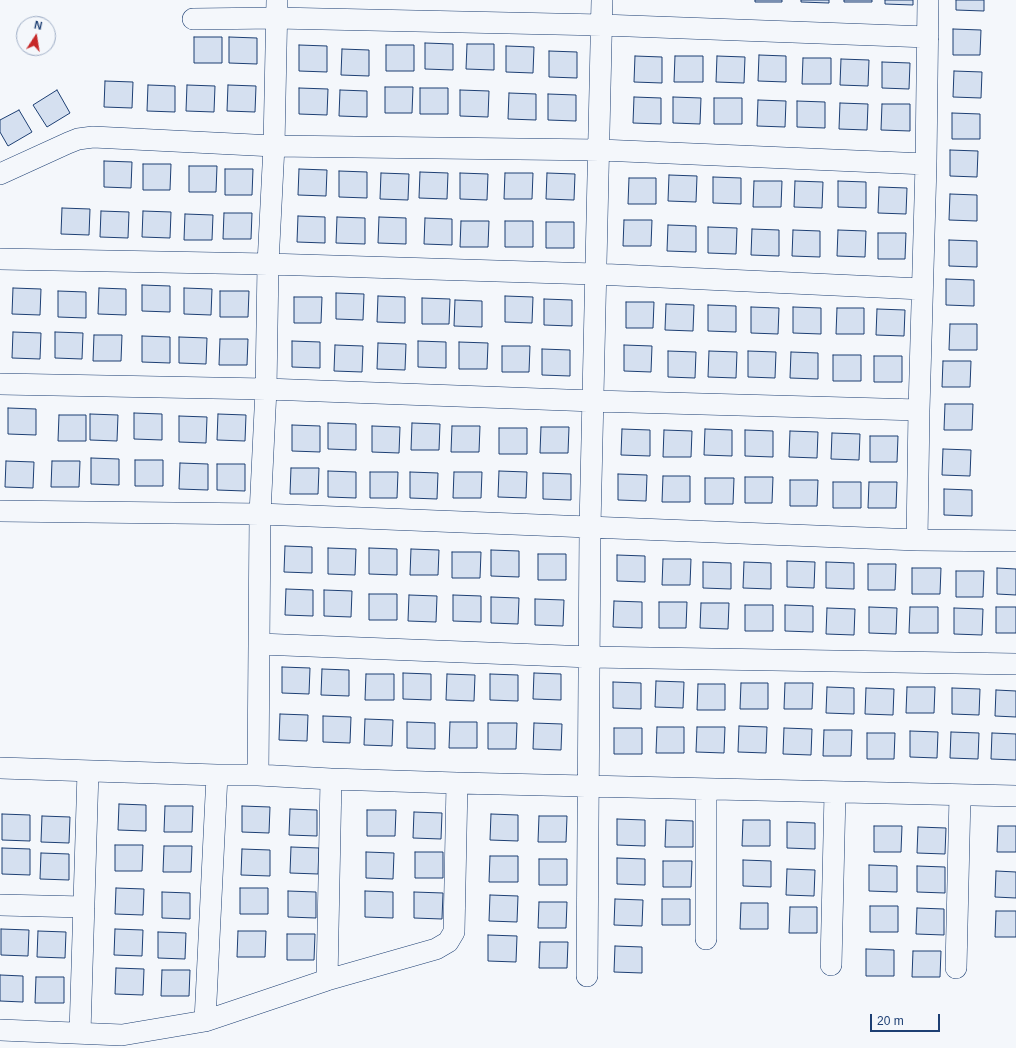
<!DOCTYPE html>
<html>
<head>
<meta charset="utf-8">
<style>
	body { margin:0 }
	#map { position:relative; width:1016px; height:1048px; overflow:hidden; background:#f4f7fb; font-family:Helvetica,sans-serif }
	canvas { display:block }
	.north { position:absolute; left:16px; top:16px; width:40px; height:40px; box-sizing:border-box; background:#f4f7fb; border:1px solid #9eadc5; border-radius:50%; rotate:12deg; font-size:11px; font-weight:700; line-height:16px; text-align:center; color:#1d3f73 }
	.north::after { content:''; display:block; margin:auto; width:14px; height:18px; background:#c62828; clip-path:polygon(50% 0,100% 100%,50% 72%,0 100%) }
	.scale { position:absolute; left:870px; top:1014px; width:70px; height:18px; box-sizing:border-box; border:2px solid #1d3f73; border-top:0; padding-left:5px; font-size:12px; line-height:14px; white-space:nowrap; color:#1d3f73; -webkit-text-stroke:3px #f4f7fb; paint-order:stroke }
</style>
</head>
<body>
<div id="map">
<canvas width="1016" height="1048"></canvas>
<div class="north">N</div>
<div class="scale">20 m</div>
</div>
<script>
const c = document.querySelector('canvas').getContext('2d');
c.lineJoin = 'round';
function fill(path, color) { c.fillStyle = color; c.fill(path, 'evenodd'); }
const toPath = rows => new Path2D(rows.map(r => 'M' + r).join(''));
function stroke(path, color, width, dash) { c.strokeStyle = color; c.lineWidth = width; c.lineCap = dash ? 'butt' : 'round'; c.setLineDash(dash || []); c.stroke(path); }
const building = toPath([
	[755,0,782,0,782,2,755,2,755,0],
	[801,0,829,0,829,3,801,2,801,0],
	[844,0,872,0,872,2,844,2,844,0],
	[885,0,913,0,913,5,885,4,885,0],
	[956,0,984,0,984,11,956,10,956,0],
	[953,29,981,30,980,55,953,55,953,29],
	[194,37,222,37,222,63,194,63,194,37],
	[229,37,257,38,257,64,229,63,229,37],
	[425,43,453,44,453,70,425,69,425,43],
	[467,44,494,44,494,70,466,69,467,44],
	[299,45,327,46,327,72,299,71,299,45],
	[386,45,414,45,414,71,386,71,386,45],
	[506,46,534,47,533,73,506,72,506,46],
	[342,49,369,50,369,76,341,75,342,49],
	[549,51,577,52,577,78,549,77,549,51],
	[759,55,786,56,786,82,758,81,759,55],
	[635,56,662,57,662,83,634,82,635,56],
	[675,56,703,56,703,82,674,82,675,56],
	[717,56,745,57,744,83,716,82,717,56],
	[803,58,831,58,831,84,802,84,803,58],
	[841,59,869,60,868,86,840,85,841,59],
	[882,62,910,63,909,89,882,88,882,62],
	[954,71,982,72,981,98,953,97,954,71],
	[105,81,133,82,132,108,104,107,105,81],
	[148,85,175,86,175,112,147,111,148,85],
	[187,85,215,86,214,112,186,111,187,85],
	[228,85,256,86,255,112,227,111,228,85],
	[385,87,413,87,412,113,385,113,385,87],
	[299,88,328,89,327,115,299,114,299,88],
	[420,88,448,88,448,114,420,114,420,88],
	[57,90,70,113,47,127,33,105,57,90],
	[340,90,367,91,367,117,339,116,340,90],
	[460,90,489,91,488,117,460,116,460,90],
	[509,93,536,94,536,120,508,119,509,93],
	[548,94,576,95,576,121,548,120,548,94],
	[634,97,661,98,661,124,633,123,634,97],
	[673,97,701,98,700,124,673,123,673,97],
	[714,98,742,98,742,124,714,124,714,98],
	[758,100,786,101,785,127,757,126,758,100],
	[797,101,825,102,825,128,797,127,797,101],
	[840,103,868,104,867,130,839,129,840,103],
	[882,104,910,104,910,131,881,130,882,104],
	[19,110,32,132,8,146,0,132,0,120,19,110],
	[952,113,980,114,980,139,952,139,952,113],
	[950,150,978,151,977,177,950,176,950,150],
	[104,161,132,162,131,188,104,187,104,161],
	[143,164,171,164,170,190,143,190,143,164],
	[189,166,217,166,216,192,189,192,189,166],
	[225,169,253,169,252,195,225,195,225,169],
	[299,169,327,170,326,196,298,195,299,169],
	[339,171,367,172,367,198,339,197,339,171],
	[420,172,448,173,447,199,419,198,420,172],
	[381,173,409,174,408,200,380,199,381,173],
	[460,173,488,174,487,200,460,199,460,173],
	[505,173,533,173,532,199,504,199,505,173],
	[547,173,575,174,574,200,546,199,547,173],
	[669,175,697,176,696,202,668,201,669,175],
	[713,177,741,178,741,204,713,203,713,177],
	[629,178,656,178,656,204,628,204,629,178],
	[754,181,782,181,781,207,753,207,754,181],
	[795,181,823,182,822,208,794,207,795,181],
	[838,181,866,182,866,208,838,207,838,181],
	[879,187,907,188,906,214,878,213,879,187],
	[950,194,977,195,977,221,949,220,950,194],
	[62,208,90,209,89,235,61,234,62,208],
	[101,211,129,212,128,238,100,237,101,211],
	[143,211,171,212,170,238,142,237,143,211],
	[224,213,252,213,251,239,223,239,224,213],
	[185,214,213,215,212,240,184,240,185,214],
	[298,216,325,217,325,243,297,242,298,216],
	[337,217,365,218,365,244,336,243,337,217],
	[379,217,406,218,406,244,378,243,379,217],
	[425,218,452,219,452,245,424,244,425,218],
	[624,220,652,220,651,246,623,246,624,220],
	[461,221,489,221,488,247,460,247,461,221],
	[505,221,533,221,533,247,505,247,505,221],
	[546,222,574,222,574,248,546,248,546,222],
	[668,225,696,226,696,252,667,251,668,225],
	[708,227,737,228,736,254,708,253,708,227],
	[752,229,779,230,779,256,751,255,752,229],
	[793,230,820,231,820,257,792,256,793,230],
	[838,230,866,231,865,257,837,256,838,230],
	[878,233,906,233,905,259,878,259,878,233],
	[949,240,977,241,977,267,949,266,949,240],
	[946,279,974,280,974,306,946,305,946,279],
	[142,285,170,286,170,312,142,311,142,285],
	[13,288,41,289,40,315,12,314,13,288],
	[99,288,126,289,126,315,98,314,99,288],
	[184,288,212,289,211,315,184,314,184,288],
	[58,291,86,292,86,318,58,317,58,291],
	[220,291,249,291,248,317,220,317,220,291],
	[336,293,364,294,363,320,336,319,336,293],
	[378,296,405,297,405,323,377,322,378,296],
	[505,296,533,297,532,323,505,322,505,296],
	[294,297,322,297,321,323,294,323,294,297],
	[422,298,450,299,449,324,422,324,422,298],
	[544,299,572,300,572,326,544,325,544,299],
	[455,300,482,301,482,327,454,326,455,300],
	[626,302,654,302,653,328,626,328,626,302],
	[666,304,694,305,693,331,665,330,666,304],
	[708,305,736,306,736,332,708,331,708,305],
	[751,307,779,308,778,334,751,333,751,307],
	[793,307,821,308,821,334,793,333,793,307],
	[837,308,864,308,864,334,836,334,837,308],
	[877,309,905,310,904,336,876,335,877,309],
	[950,324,977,324,977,350,949,350,950,324],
	[13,332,41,333,40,359,12,358,13,332],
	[55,332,83,333,82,359,55,358,55,332],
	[94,335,122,335,121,361,93,361,94,335],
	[142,336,170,337,170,363,142,362,142,336],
	[179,337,207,338,206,364,179,363,179,337],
	[220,339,248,339,247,365,219,365,220,339],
	[292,341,320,342,320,368,292,367,292,341],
	[418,341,446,342,446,368,418,367,418,341],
	[459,342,488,343,487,369,459,369,459,342],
	[378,343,406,344,405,370,377,369,378,343],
	[335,345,363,346,362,372,334,371,335,345],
	[624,345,652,346,651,372,624,371,624,345],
	[502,346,530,346,529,372,502,372,502,346],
	[542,349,570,350,570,376,542,375,542,349],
	[668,351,696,352,695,378,668,377,668,351],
	[709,351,737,352,736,378,708,377,709,351],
	[748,351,776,352,775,378,748,377,748,351],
	[791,352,818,353,818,379,790,378,791,352],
	[833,355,861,355,861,381,833,381,833,355],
	[874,356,902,356,902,382,874,382,874,356],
	[943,361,971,361,970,387,942,387,943,361],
	[945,404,973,404,972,430,944,430,945,404],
	[8,408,36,409,36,435,8,434,8,408],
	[134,413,162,414,162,440,134,439,134,413],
	[90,414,118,415,117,441,90,440,90,414],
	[218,414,246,415,245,441,217,440,218,414],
	[59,415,86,415,86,441,58,441,59,415],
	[179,416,207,417,206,443,179,442,179,416],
	[328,423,356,424,356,450,328,449,328,423],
	[412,423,440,424,439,450,411,450,412,423],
	[292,425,320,426,320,452,292,451,292,425],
	[372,426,400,427,399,453,372,452,372,426],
	[452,426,480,426,479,452,451,452,452,426],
	[541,427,569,427,568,453,540,453,541,427],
	[499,428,527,428,527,454,499,454,499,428],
	[622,429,650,430,650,456,621,455,622,429],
	[705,429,732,430,732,456,704,455,705,429],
	[664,430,692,431,691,457,663,457,664,430],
	[745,430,773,431,773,457,745,456,745,430],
	[790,431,818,432,817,458,789,457,790,431],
	[832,433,860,434,859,460,831,459,832,433],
	[870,436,898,436,897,462,870,462,870,436],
	[943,449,971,450,970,476,942,475,943,449],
	[91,458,119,459,119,485,91,484,91,458],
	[135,460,163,460,163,486,135,486,135,460],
	[6,461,34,462,33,488,5,487,6,461],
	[52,461,80,461,79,487,51,487,52,461],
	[180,463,208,464,208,490,179,489,180,463],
	[217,464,245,464,245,491,217,490,217,464],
	[291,468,319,468,318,494,290,494,291,468],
	[328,471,356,472,356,498,328,497,328,471],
	[499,471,527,472,526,498,498,497,499,471],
	[370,472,398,472,397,498,370,498,370,472],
	[410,472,438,473,437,499,410,498,410,472],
	[454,472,482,472,481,498,453,498,454,472],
	[543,473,571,474,571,500,543,499,543,473],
	[618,474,647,475,646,501,618,500,618,474],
	[663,476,690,476,690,502,662,502,663,476],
	[745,477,773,477,772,503,745,503,745,477],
	[705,478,734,478,733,504,705,504,705,478],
	[790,480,818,480,817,506,790,506,790,480],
	[833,482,861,482,861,508,833,508,833,482],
	[869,482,897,482,896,508,868,508,869,482],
	[944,489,972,490,972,516,944,515,944,489],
	[285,546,312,547,312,573,284,572,285,546],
	[328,548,356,549,355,575,328,574,328,548],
	[369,548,397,549,397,575,369,574,369,548],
	[411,549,439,550,438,575,410,575,411,549],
	[491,550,519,551,519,577,491,576,491,550],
	[452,552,481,552,480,578,452,578,452,552],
	[538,554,566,554,566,580,538,580,538,554],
	[617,555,645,556,645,582,617,581,617,555],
	[663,559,691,559,690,585,662,585,663,559],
	[787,561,815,562,814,588,787,587,787,561],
	[703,562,731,563,731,589,703,588,703,562],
	[744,562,771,563,771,589,743,588,744,562],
	[826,562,854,563,854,589,826,588,826,562],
	[868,564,896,564,895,590,868,590,868,564],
	[912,568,941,568,940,594,912,594,912,568],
	[997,568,1016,569,1016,595,997,594,997,568],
	[956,571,984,571,983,597,956,597,956,571],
	[286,589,313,590,313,616,285,615,286,589],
	[324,590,352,591,351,617,324,616,324,590],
	[369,594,397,594,397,620,369,620,369,594],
	[409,595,437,596,436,622,408,621,409,595],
	[453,595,481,596,481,622,453,621,453,595],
	[491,597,519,598,518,624,491,623,491,597],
	[535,599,564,600,563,626,535,625,535,599],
	[614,601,642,602,642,628,613,627,614,601],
	[659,602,687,602,686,628,659,628,659,602],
	[701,603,729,603,728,629,700,628,701,603],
	[745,605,773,605,773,631,745,631,745,605],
	[785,605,813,606,813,632,785,631,785,605],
	[869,607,897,608,896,634,869,633,869,607],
	[910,607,938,607,938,633,909,633,910,607],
	[996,607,1016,607,1016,633,996,633,996,607],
	[827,608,855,609,854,635,826,634,827,608],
	[954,608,983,609,982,635,954,634,954,608],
	[282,667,310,668,309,694,282,693,282,667],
	[322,669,349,670,349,696,321,695,322,669],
	[403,673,431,674,431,700,403,699,403,673],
	[534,673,561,674,561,700,533,699,534,673],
	[366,674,394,674,394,700,365,700,366,674],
	[447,674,475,675,474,701,446,700,447,674],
	[490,674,518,675,518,701,490,700,490,674],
	[656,681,684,682,683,708,655,707,656,681],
	[613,682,641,683,641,709,613,708,613,682],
	[741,683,768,683,768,709,740,709,741,683],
	[785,683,813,683,812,709,784,709,785,683],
	[698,684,725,684,725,710,697,710,698,684],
	[827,687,854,688,854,714,826,713,827,687],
	[907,687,935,687,934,713,906,713,907,687],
	[866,688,894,689,893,715,865,714,866,688],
	[952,688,980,689,979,715,952,714,952,688],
	[996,690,1016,691,1016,717,995,716,996,690],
	[280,714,308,715,307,741,279,740,280,714],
	[323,716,351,717,350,743,323,742,323,716],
	[365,719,393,720,392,746,364,745,365,719],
	[407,722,435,723,435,749,407,748,407,722],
	[450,722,477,722,477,748,449,748,450,722],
	[488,723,517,723,516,749,488,749,488,723],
	[534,723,562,724,561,750,533,749,534,723],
	[739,726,767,727,766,753,738,752,739,726],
	[657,727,684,727,684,753,656,753,657,727],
	[697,727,725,727,724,753,696,752,697,727],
	[614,728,642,728,642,754,614,754,614,728],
	[784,728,812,729,811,755,783,754,784,728],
	[824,730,852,730,851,756,823,756,824,730],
	[910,731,938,732,937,758,910,757,910,731],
	[951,732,979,733,978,759,950,758,951,732],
	[867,733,895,733,894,759,867,759,867,733],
	[992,733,1016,734,1016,760,991,759,992,733],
	[119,804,146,805,146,831,118,830,119,804],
	[165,806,193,806,192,832,164,832,165,806],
	[242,806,270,807,269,833,242,832,242,806],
	[290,809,317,810,317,836,289,835,290,809],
	[367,810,396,810,395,836,367,836,367,810],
	[414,812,442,813,441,839,413,838,414,812],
	[2,814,30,815,30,841,2,840,2,814],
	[491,814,518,815,518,841,490,840,491,814],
	[42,816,70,817,69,843,41,842,42,816],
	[539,816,567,816,566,842,538,842,539,816],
	[617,819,645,820,645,846,617,845,617,819],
	[666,820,693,821,693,847,665,847,666,820],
	[743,820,770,820,770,846,742,846,743,820],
	[787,822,815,823,815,849,787,848,787,822],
	[874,826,902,826,901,852,874,852,874,826],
	[998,826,1016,826,1016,852,997,852,998,826],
	[918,827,946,828,945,854,917,853,918,827],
	[115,845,143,845,142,871,115,871,115,845],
	[164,846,192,846,191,872,163,872,164,846],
	[291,847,319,848,318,874,290,873,291,847],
	[2,848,30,849,30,875,2,874,2,848],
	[242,849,270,850,270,876,241,875,242,849],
	[366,852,394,853,393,879,366,878,366,852],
	[415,852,443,852,443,878,415,878,415,852],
	[41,853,69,854,69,880,40,879,41,853],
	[490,856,518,856,518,882,489,882,490,856],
	[617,858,645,859,645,885,617,884,617,858],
	[539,859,567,859,567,885,539,885,539,859],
	[743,860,771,861,771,887,743,886,743,860],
	[663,861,692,861,691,887,663,887,663,861],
	[869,865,897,866,897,892,869,891,869,865],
	[917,866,945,867,945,893,917,892,917,866],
	[787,869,815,870,814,896,786,895,787,869],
	[996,871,1016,872,1016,898,995,897,996,871],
	[116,888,144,889,143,915,115,914,116,888],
	[240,888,268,888,268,914,240,914,240,888],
	[288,891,316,892,316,918,288,917,288,891],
	[365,891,393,892,393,918,365,917,365,891],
	[162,892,190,893,190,919,162,918,162,892],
	[414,892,443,893,442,919,414,918,414,892],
	[490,895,518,896,517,922,489,921,490,895],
	[615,899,643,900,642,926,614,925,615,899],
	[662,899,690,899,690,925,662,925,662,899],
	[539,902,567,902,566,928,538,928,539,902],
	[741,903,768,903,768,929,740,929,741,903],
	[870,906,898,906,898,932,870,932,870,906],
	[790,907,817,907,817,933,789,933,790,907],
	[917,908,944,909,944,935,916,934,917,908],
	[996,911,1016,911,1016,937,995,937,996,911],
	[1,929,29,930,28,956,1,955,1,929],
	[115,929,143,930,142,956,114,955,115,929],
	[38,931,66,932,65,958,37,957,38,931],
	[238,931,266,931,265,957,237,957,238,931],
	[158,932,186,933,185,959,158,958,158,932],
	[287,934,315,934,314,960,287,960,287,934],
	[488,935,517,936,516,962,488,961,488,935],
	[540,942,568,942,567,968,539,968,540,942],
	[615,946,642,947,642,973,614,972,615,946],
	[866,949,894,950,894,976,866,976,866,949],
	[913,951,941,951,940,977,912,977,913,951],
	[116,968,144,969,143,995,115,994,116,968],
	[162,970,190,970,189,996,161,996,162,970],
	[0,975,23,976,23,1002,0,1001,0,975],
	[36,977,64,977,64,1003,35,1003,36,977]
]);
const street = toPath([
	[193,19,276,18,602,25,928,37],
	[0,174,68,143,78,139,93,137,274,146,600,150,926,164],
	[0,259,268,264,595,274,922,289],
	[0,384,266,389,594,401,919,410],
	[0,511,260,514,917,540,1016,541],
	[917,540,919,410,926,164,928,0],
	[259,644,590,657,1016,664],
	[0,768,217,775,258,775,331,779,457,783,1016,796],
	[258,775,260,514,266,389,268,264,274,146,277,0],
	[0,905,84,907],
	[706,939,706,790],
	[831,965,835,793],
	[956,968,960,795],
	[587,976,590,527,602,0],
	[327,980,331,779],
	[205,1021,217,775],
	[0,1030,122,1035,205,1021,327,980,436,949,448,942,454,932,457,783],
	[80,1033,88,771]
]);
fill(building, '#d5e0f0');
stroke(building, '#1d3f73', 1);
stroke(street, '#1d3f73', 22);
stroke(street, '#f4f7fb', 21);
</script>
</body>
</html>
